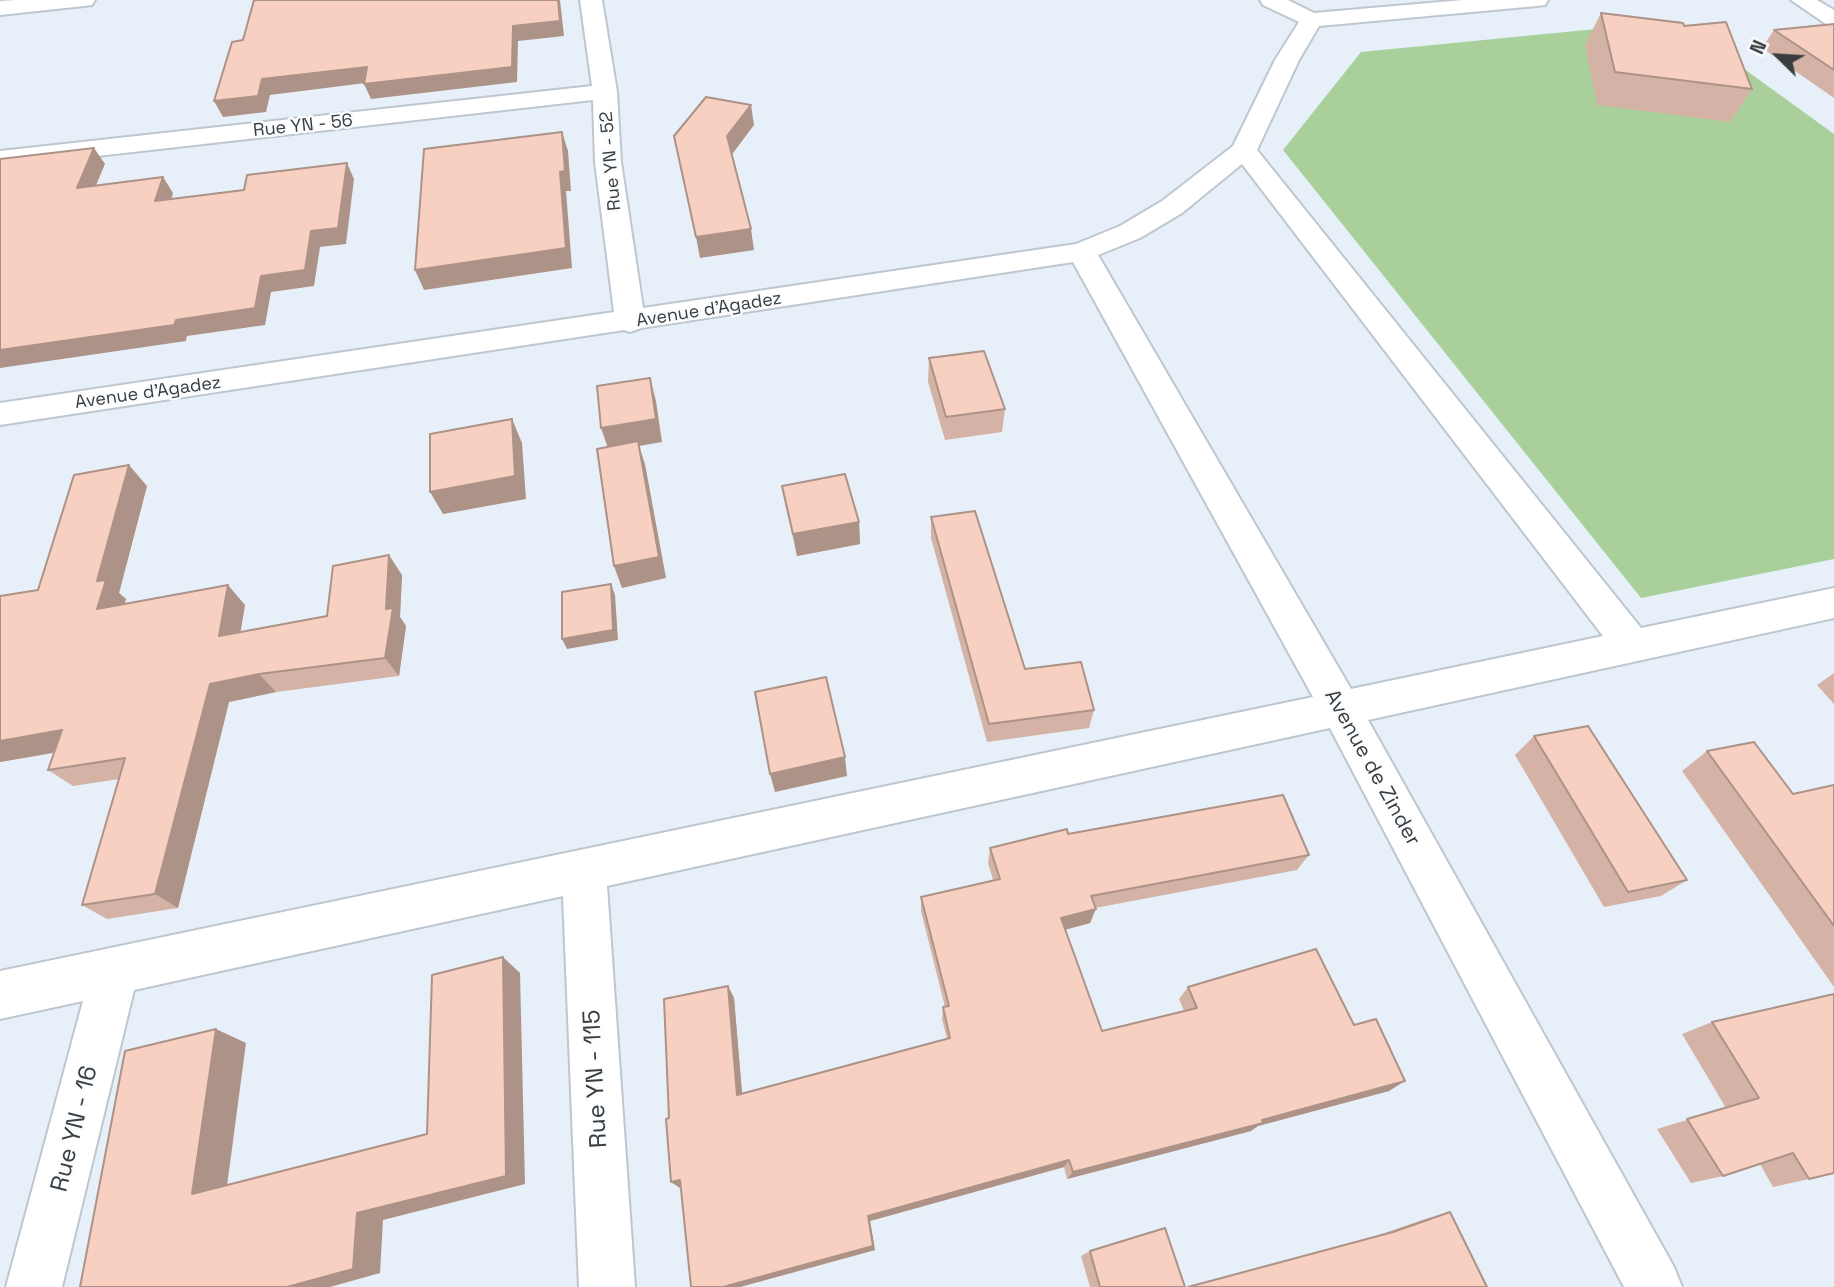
<!DOCTYPE html>
<html>
<head>
<meta charset="utf-8">
<style>
	body { margin:0 }
	#map { position:relative; width:1834px; height:1287px; overflow:hidden; background:#e7f0f9; font-family:"Space Grotesk",sans-serif }
	canvas { display:block }
	.north { position:absolute; left:1743px; top:21px; width:70px; height:70px; -webkit-text-stroke:5px #fafcfe; paint-order:stroke; rotate:294deg; font-size:19px; font-weight:700; line-height:28px; text-align:center; color:#393d40 }
	.north::after { content:''; display:block; margin:auto; width:24px; height:32px; background:#393d40; clip-path:polygon(50% 0,100% 100%,50% 72%,0 100%) }
</style>
</head>
<body>
<div id="map">
<canvas width="1834" height="1287"></canvas>
<div class="north">N</div>
</div>
<script>
const c = document.querySelector('canvas').getContext('2d');
c.lineJoin = 'round';
function fill(path, color) { c.fillStyle = color; c.fill(path, 'evenodd'); }
const toPath = rows => new Path2D(rows.map(r => 'M' + r).join(''));
function stroke(path, color, width, dash) { c.strokeStyle = color; c.lineWidth = width; c.lineCap = dash ? 'butt' : 'round'; c.setLineDash(dash || []); c.stroke(path); }
function label(font, color, halo, rows, align = 'center') {
  c.font = font + ' "Space Grotesk",sans-serif'; c.lineWidth = 5; c.setLineDash([]); c.textBaseline = 'middle'; c.strokeStyle = halo; c.fillStyle = color; for (const [text, x, y, turn = 0] of rows) {
    c.save(); c.translate(x, y); c.rotate((+turn || 0) * Math.PI / 180); c.textAlign = isNaN(turn) ? turn : align; if (halo) c.strokeText(text, 0, 0); c.fillText(text, 0, 0); c.restore();
  }
}
const green = toPath([
	[1678,21,1834,134,1834,559,1641,598,1283,150,1361,52]
]);
const street = toPath([
	[16,0,95,0,92,5,84,6,0,15,0,1,16,0],
	[580,0,602,0,617,92,621,162,643,308,1076,244,1120,226,1162,201,1233,146,1275,60,1299,22,1263,5,1260,0,1288,0,1314,13,1463,0,1548,0,1545,5,1537,6,1319,26,1299,60,1257,150,1641,628,1834,588,1834,618,1368,720,1674,1267,1682,1287,1624,1287,1330,728,607,886,635,1287,579,1287,563,896,134,990,62,1287,6,1287,83,1001,0,1019,0,971,1313,697,1073,262,641,328,630,332,624,330,0,425,0,403,614,312,595,162,593,100,0,167,0,151,592,86,580,0],
	[1242,164,1603,636,1351,689,1098,255,1140,238,1182,213,1242,164],
	[1791,0,1817,0,1834,10,1834,26,1826,24,1791,0]
]);
const wall = toPath([
	[1601,13,1684,26,1752,89,1730,122,1597,105,1585,45],
	[1834,24,1834,98,1762,48,1774,30],
	[929,358,1005,409,1002,432,945,440,928,382],
	[147,486,119,593,126,599,124,604,245,605,240,632,327,616,402,575,400,617,406,626,399,676,276,692,229,702,178,908,107,919,82,905,119,779,73,786,48,770,54,753,0,762],
	[782,486,859,522,860,544,797,556,786,508],
	[931,517,1025,669,1094,710,1089,728,987,742,931,538],
	[1834,673,1834,704,1817,685],
	[1534,736,1687,880,1661,896,1604,907,1515,755],
	[1707,751,1793,794,1834,785,1834,987,1682,771],
	[1068,834,1309,855,1297,870,1095,908,1090,923,1065,930,1102,1031,1184,1011,1179,999,1188,987,1354,1025,1389,1091,1258,1126,1251,1131,1067,1179,1064,1167,870,1221,875,1250,740,1287,691,1287,681,1188,671,1182,669,1118,728,986,734,998,742,1093,947,1039,942,1019,943,1007,945,1007,921,911,921,897,993,880,988,863,990,848],
	[1712,1022,1809,1179,1773,1187,1760,1164,1723,1176,1691,1183,1657,1129,1726,1108,1682,1034],
	[1450,1212,1487,1287,1370,1238,1425,1219],
	[1090,1251,1185,1287,1090,1287,1081,1256]
]);
const shadedWall = toPath([
	[558,0,560,0,564,36,518,41,517,82,371,99,364,84,513,26],
	[367,67,373,82,270,95,266,112,223,117,214,101,262,79],
	[751,105,754,125,730,157,727,136],
	[562,132,568,151,571,191,566,191,572,268,424,290,415,270,560,172],
	[94,148,105,164,88,204,77,188],
	[347,163,354,179,346,244,320,247,314,286,271,292,265,325,187,336,186,341,0,368,0,350,261,276,311,231],
	[163,177,173,193,166,218,155,201],
	[751,229,754,250,700,258,696,237],
	[650,378,656,401,662,442,639,446,645,464,666,578,622,588,614,566,609,451,601,428],
	[512,419,522,443,526,499,443,514,430,492],
	[129,465,147,486,119,593,126,599,117,628,97,609,97,581],
	[859,522,860,544,797,556,793,534],
	[389,555,402,575,400,617,406,626,399,676,385,658,386,609],
	[611,584,615,595,618,640,567,649,562,639],
	[228,585,245,605,237,654,219,636],
	[259,674,276,692,229,702,178,908,155,894,210,684],
	[62,730,85,747,0,762,0,741],
	[845,757,847,776,775,792,770,774],
	[1096,909,1090,923,1056,932,1061,918],
	[503,957,520,973,525,1184,383,1220,380,1273,330,1287,287,1287,357,1213,506,1176],
	[728,986,734,998,743,1104,737,1095],
	[216,1029,246,1043,225,1201,192,1194],
	[1405,1081,1389,1091,1258,1126,1251,1131,1067,1179,1073,1172],
	[1069,1160,1064,1167,870,1221,875,1250,740,1287,723,1287,868,1216],
	[680,1180,689,1186,680,1188,671,1182]
]);
const building = toPath([
	[254,0,558,0,560,21,513,26,512,67,364,84,367,67,262,79,258,96,214,101,232,42,243,40,254,0],
	[1601,13,1683,23,1684,26,1726,22,1752,89,1615,72,1601,13],
	[1834,24,1834,70,1774,30,1834,24],
	[706,97,751,105,727,136,751,229,696,237,674,136,706,97],
	[562,132,565,171,560,172,566,248,415,270,424,149,562,132],
	[94,148,77,188,163,177,155,201,244,190,247,175,347,163,338,228,311,231,305,270,261,276,255,308,176,320,174,325,0,350,0,159,94,148],
	[984,351,1005,409,946,417,929,358,984,351],
	[650,378,656,419,601,428,597,386,650,378],
	[512,419,515,476,430,492,430,434,512,419],
	[638,441,659,557,614,566,597,449,638,441],
	[129,465,97,581,106,580,97,609,228,585,219,636,327,616,333,566,389,555,386,609,393,608,385,658,259,674,210,684,155,894,82,905,125,758,48,770,62,730,0,741,0,596,38,590,74,475,129,465],
	[845,474,859,522,793,534,782,486,845,474],
	[975,511,1025,669,1081,662,1094,710,989,724,931,517,975,511],
	[611,584,613,630,562,639,562,592,611,584],
	[826,677,845,757,770,774,755,692,826,677],
	[1588,726,1687,880,1628,892,1534,736,1588,726],
	[1754,742,1793,794,1834,785,1834,926,1707,751,1754,742],
	[1283,795,1309,855,1091,896,1096,909,1061,918,1102,1031,1197,1008,1188,987,1316,949,1354,1025,1376,1019,1405,1081,1262,1120,1263,1123,1073,1172,1069,1160,868,1216,873,1246,723,1287,691,1287,680,1180,671,1182,666,1119,669,1118,664,999,728,986,737,1095,950,1038,943,1007,949,1006,921,897,1000,879,990,848,1067,829,1068,834,1283,795],
	[503,957,506,1176,357,1213,353,1269,287,1287,80,1287,125,1051,216,1029,192,1194,427,1134,432,975,503,957],
	[1834,994,1834,1173,1809,1179,1793,1153,1723,1176,1687,1119,1759,1098,1712,1022,1834,994],
	[1450,1212,1487,1287,1188,1287,1393,1232,1450,1212],
	[1165,1228,1185,1287,1100,1287,1090,1251,1165,1228]
]);
const farStreetnames = [
	["Rue YN - 56",303,126,-6],
	["Rue YN - 52",611,161,-95],
	["Avenue d'Agadez",709,310,-9],
	["Avenue d'Agadez",148,393,-8]
];
const streetNames = [
	["Avenue de Zinder",1372,768,61]
];
const nearStreetnames = [
	["Rue YN - 115",596,1079,-93],
	["Rue YN - 16",75,1129,-76]
];
fill(green, '#a9d09a');
stroke(street, '#bec7cf', 4);
fill(street, '#fff');
fill(wall, '#d4b3a6');
fill(shadedWall, '#ad9287');
fill(building, '#f7d0c1');
stroke(building, '#ad9287', 2);
label('18px', '#393d40', '#fafcfe', farStreetnames);
label('21px', '#393d40', '#fafcfe', streetNames);
label('24px', '#393d40', '#fafcfe', nearStreetnames);
</script>
</body>
</html>
